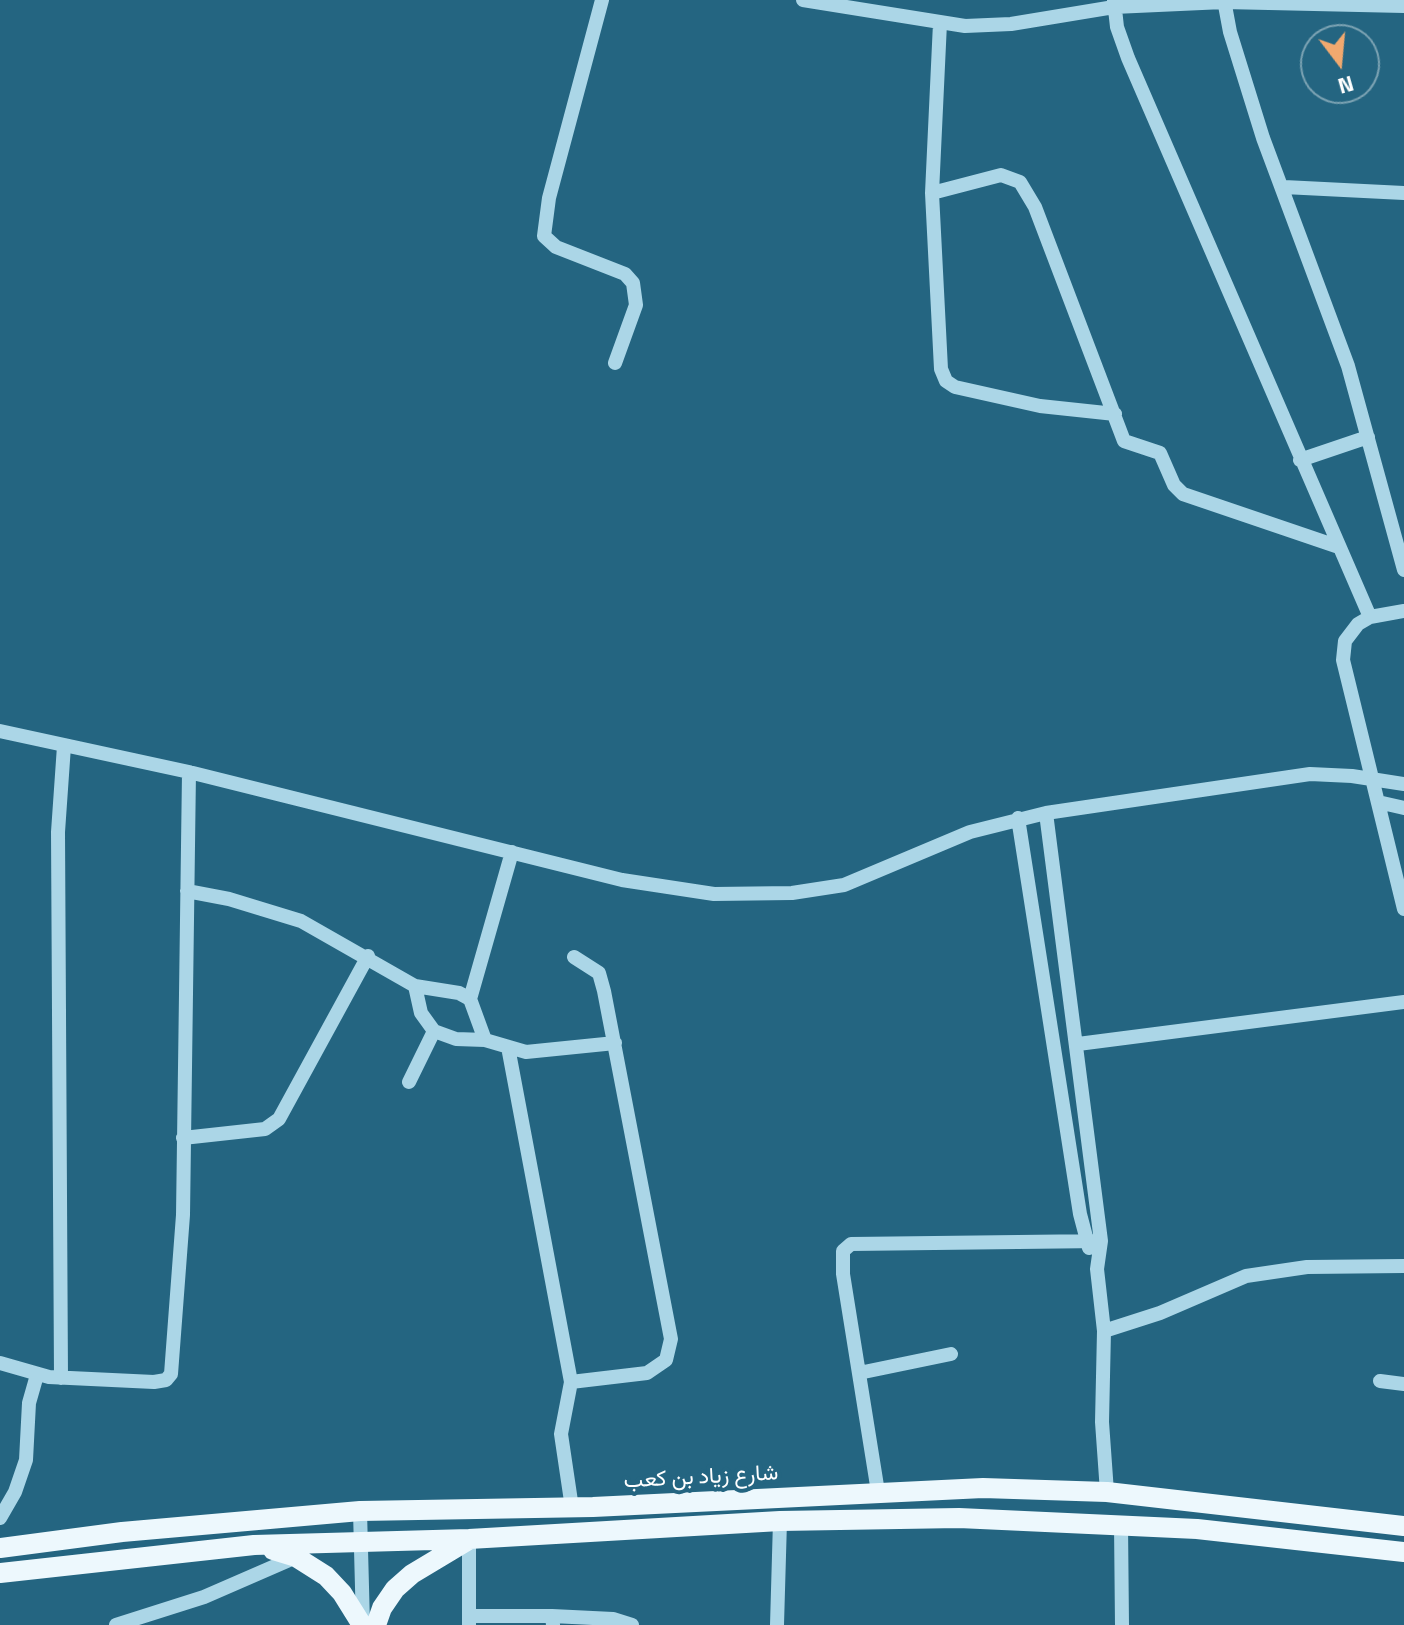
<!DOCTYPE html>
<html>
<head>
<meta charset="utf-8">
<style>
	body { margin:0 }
	#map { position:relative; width:1404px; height:1625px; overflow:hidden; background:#246581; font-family:"Titillium Web",sans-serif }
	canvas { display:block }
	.north { position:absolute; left:1300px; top:24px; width:80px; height:80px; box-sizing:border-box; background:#246581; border:2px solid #7ca3b3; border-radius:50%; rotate:164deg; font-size:22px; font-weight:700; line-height:32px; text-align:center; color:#fff }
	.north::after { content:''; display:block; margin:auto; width:28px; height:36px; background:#f1a96f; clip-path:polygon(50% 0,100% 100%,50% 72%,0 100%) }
</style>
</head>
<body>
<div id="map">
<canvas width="1404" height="1625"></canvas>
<div class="north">N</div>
</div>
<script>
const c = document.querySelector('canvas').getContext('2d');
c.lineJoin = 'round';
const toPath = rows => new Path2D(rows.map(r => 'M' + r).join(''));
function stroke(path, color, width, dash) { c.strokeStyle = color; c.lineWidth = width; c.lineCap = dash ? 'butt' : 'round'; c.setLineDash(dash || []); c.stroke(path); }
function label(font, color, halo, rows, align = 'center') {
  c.font = font + ' "Titillium Web",Vazirmatn,sans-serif'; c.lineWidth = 8; c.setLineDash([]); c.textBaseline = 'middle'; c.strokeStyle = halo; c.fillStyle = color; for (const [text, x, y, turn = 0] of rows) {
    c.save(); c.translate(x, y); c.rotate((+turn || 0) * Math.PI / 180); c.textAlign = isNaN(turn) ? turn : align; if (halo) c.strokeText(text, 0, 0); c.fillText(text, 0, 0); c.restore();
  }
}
const minor = toPath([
	[602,0,549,198,544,236,556,247,625,274,633,283,636,305,615,363],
	[803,0,965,26,1011,24,1114,7,1224,2,1404,6],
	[1114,0,1117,27,1128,58,1370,617],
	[1224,0,1230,32,1263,138,1348,366,1404,570],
	[940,23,932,193,1001,175,1020,182,1035,207,1124,441,1160,453,1174,485,1183,494,1339,547],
	[1284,187,1404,193],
	[932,193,941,369,946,381,955,387,1040,406,1115,414],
	[1300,460,1368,437],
	[1404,611,1370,617,1358,624,1345,641,1343,660,1404,909],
	[0,731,189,772,622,880,714,894,792,893,844,885,970,832,1046,813,1310,774,1352,776,1404,784],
	[1378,802,1404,808],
	[1046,813,1101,1241,1097,1269,1104,1331,1102,1422,1107,1492],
	[1018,818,1080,1214,1089,1248],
	[512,852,470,999,485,1040,526,1052,615,1043],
	[187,891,229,899,301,921,415,986,459,993,470,999],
	[415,986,421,1013,434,1031,456,1039,485,1040],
	[1078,1044,1404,1002],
	[508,1047,571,1382,561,1434,572,1508],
	[409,1082,434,1031],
	[183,1138,265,1129,279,1119,368,956],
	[1104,1331,1160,1313,1246,1276,1307,1267,1404,1266],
	[0,1363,49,1377,154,1382,166,1380,171,1374,183,1215,189,772],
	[859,1373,951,1354],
	[61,1378,58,832,64,746],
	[1380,1381,1404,1384],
	[571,1382,647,1373,666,1360,671,1339,604,991,599,973,574,957],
	[878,1492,843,1274,843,1251,851,1244,1101,1241],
	[360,1511,363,1625],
	[0,1518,15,1492,26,1460,29,1403,37,1375],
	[1121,1524,1122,1625],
	[469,1616,552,1616,553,1625],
	[552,1616,613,1619,632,1625],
	[116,1625,204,1597,296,1557],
	[469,1625,469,1539],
	[777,1625,780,1521]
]);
const major = toPath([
	[0,1548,122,1532,360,1511,593,1507,983,1488,1107,1492,1404,1526],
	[273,1550,296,1557,326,1576,342,1593,362,1625],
	[0,1573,254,1545,469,1539,780,1521,959,1518,1197,1529,1404,1552],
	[376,1625,382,1608,395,1589,412,1574,467,1541]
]);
const streetNames = [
	["شارع زياد بن كعب",701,1478,-3]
];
stroke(minor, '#abd6e7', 14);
stroke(major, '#edf8fd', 20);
label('22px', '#fff', '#246581', streetNames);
</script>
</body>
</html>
